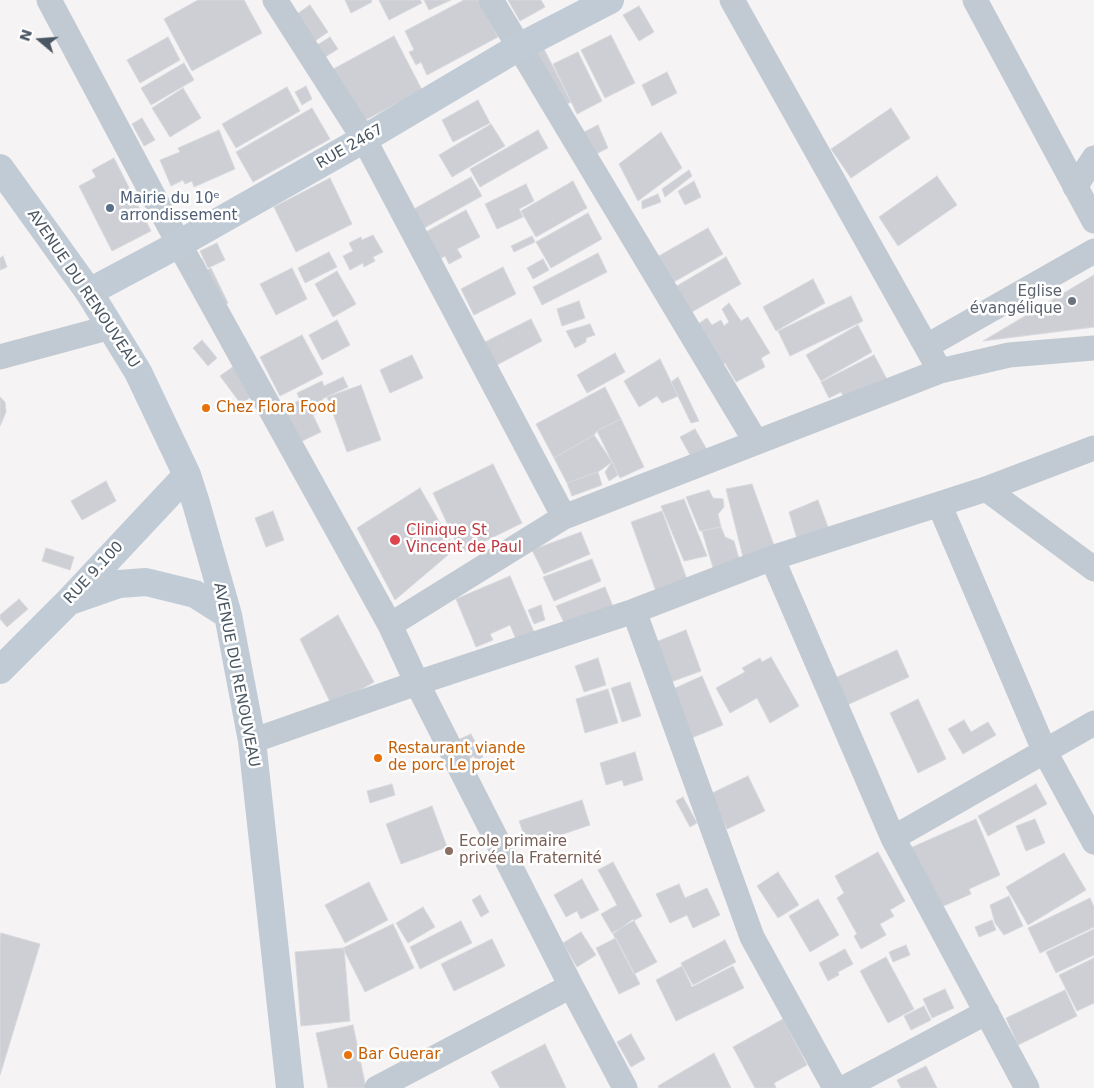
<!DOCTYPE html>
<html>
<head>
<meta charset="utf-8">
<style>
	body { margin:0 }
	#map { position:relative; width:1094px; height:1088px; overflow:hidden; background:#f5f3f3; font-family:"DejaVu Sans",sans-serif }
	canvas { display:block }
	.north { position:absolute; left:15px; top:15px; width:50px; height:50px; -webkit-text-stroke:4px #fff; paint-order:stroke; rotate:288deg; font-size:14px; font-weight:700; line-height:20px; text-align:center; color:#4a5661 }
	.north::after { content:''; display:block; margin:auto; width:18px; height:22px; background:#4a5661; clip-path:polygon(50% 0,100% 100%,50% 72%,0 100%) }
</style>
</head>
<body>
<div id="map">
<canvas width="1094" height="1088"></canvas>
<div class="north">N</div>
</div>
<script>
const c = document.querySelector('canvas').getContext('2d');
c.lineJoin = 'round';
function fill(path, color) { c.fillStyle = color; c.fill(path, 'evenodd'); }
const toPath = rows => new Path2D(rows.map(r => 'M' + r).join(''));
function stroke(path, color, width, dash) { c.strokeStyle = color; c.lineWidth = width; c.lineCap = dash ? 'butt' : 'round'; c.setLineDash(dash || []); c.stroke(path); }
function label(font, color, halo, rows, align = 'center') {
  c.font = font + ' "DejaVu Sans",sans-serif'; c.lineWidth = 5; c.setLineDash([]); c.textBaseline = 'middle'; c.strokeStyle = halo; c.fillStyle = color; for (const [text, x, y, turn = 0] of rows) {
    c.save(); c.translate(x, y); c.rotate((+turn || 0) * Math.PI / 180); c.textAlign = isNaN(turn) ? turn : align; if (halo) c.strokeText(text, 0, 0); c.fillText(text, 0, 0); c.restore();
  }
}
const building = toPath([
	[198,0,244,0,262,33,192,71,164,19,198,0],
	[345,0,371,0,372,2,351,13,345,0],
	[379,0,420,0,422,3,389,20,379,0],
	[424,0,451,0,429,10,424,0],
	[464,0,478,0,498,37,427,75,421,62,416,65,409,52,414,50,405,31,464,0],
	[508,0,541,0,545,7,520,21,508,0],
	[310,5,328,32,309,45,291,18,310,5],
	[639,6,654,32,639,41,623,15,639,6],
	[611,35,635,83,605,98,581,50,611,35],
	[394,36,422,90,354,126,326,73,394,36],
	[168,37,180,60,140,83,127,60,168,37],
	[330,37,338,49,322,59,314,47,330,37],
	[544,49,571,102,562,107,536,53,544,49],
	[578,52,602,101,577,114,553,64,578,52],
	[184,63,194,80,151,105,141,88,184,63],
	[667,72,677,93,652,106,642,85,667,72],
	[306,86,312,99,302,105,295,92,306,86],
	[287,87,300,111,236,148,222,124,287,87],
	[183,88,201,118,170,137,152,108,183,88],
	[478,100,490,123,453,142,442,120,478,100],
	[312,108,330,139,253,182,236,152,312,108],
	[891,108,910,138,851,178,831,149,891,108],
	[142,118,155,140,144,146,132,124,142,118],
	[491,124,505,146,452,177,439,155,491,124],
	[598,125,608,148,594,155,584,132,598,125],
	[219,130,235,169,194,187,192,181,185,184,183,180,171,186,160,160,180,152,178,148,219,130],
	[538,130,548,148,480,187,470,169,538,130],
	[661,132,682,168,638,201,619,164,661,132],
	[114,158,151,231,112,251,79,186,96,177,92,170,114,158],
	[689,170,692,176,665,197,662,189,689,170],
	[937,176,957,205,898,246,879,217,937,176],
	[471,177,482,196,424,228,414,209,471,177],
	[330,178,352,224,296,252,274,207,330,178],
	[573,181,587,208,536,237,521,211,573,181],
	[694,181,701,197,685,205,678,191,694,181],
	[526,184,534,201,519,209,523,217,497,229,485,204,526,184],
	[658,194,661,202,642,209,642,201,658,194],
	[466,210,480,237,457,249,462,257,449,264,445,256,438,260,424,233,466,210],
	[588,213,602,239,551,268,536,242,588,213],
	[708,228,723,254,672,283,657,257,708,228],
	[373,235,383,252,373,257,375,261,364,267,363,263,350,270,343,256,353,251,349,243,361,237,362,240,373,235],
	[532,236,535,242,514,252,511,246,532,236],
	[217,243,225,260,208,268,200,251,217,243],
	[329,252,337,267,305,283,298,268,329,252],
	[598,253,607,272,542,305,533,287,598,253],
	[3,256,7,267,0,270,0,258,3,256],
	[726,257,741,284,690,313,675,287,726,257],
	[202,259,207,270,211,268,228,303,220,307,197,261,202,259],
	[543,259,549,270,533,279,527,268,543,259],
	[503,267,516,294,474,315,461,289,503,267],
	[292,268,307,299,276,315,260,284,292,268],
	[337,271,356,304,333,317,315,284,337,271],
	[1094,275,1094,327,983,341,1094,275],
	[813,279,825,303,776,331,763,307,813,279],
	[851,296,863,321,790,356,778,331,851,296],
	[579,301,585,318,562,326,557,309,579,301],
	[729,303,741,321,748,317,770,353,761,358,765,367,736,382,725,363,720,366,686,332,707,318,712,325,721,320,724,326,729,322,722,309,729,303],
	[531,319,542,341,495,366,483,343,531,319],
	[337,320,350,345,322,360,309,335,337,320],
	[590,324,595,335,586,338,586,342,575,348,566,331,590,324],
	[858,325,872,352,821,381,806,355,858,325],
	[302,335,323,374,280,396,260,357,302,335],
	[202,340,217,358,208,366,193,348,202,340],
	[615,353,625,372,587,393,577,375,615,353],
	[412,355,423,378,390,393,380,370,412,355],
	[874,355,890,385,846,402,841,392,829,398,821,382,874,355],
	[660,359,678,396,662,403,657,396,639,407,624,381,660,359],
	[234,366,255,394,241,404,220,376,234,366],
	[343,377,348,387,322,399,326,408,313,415,321,432,300,442,284,408,300,400,297,393,322,381,324,386,343,377],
	[678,377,699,421,691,423,671,382,678,377],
	[361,385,381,440,347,452,327,397,361,385],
	[605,387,621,419,597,431,594,435,554,458,536,424,605,387],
	[0,397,5,402,6,412,0,426,0,397],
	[621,419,644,467,620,478,597,431,621,419],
	[695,429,710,455,694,462,680,437,695,429],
	[594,435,612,462,598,472,567,483,554,458,594,435],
	[612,462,618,475,609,481,605,472,612,462],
	[493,464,522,523,461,553,433,493,493,464],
	[598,472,602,485,572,496,567,483,598,472],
	[106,481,116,501,82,520,71,501,106,481],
	[752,484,780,562,747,573,726,489,752,484],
	[420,488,455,549,395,600,357,528,420,488],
	[709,490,713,498,723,499,724,507,718,514,721,527,700,531,686,497,709,490],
	[684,499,707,556,684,561,661,506,684,499],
	[818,500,832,538,800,549,789,512,818,500],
	[273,511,284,540,266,547,255,518,273,511],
	[662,511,689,585,658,597,631,522,662,511],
	[721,527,725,537,734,541,743,573,717,581,702,531,721,527],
	[581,532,590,554,544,574,532,550,581,532],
	[46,548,74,557,70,570,42,561,46,548],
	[592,559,601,581,554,601,543,577,592,559],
	[510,576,537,639,519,646,510,625,490,634,493,640,476,647,456,599,510,576],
	[605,587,614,609,567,629,556,606,605,587],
	[19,599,28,609,7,627,0,619,0,615,19,599],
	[541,605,545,620,534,624,528,610,541,605],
	[338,615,374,682,332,706,300,639,338,615],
	[686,630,701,671,671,682,648,645,686,630],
	[897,650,909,677,847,705,835,678,897,650],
	[771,657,799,706,770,723,757,698,730,713,716,688,745,672,742,668,760,658,762,662,771,657],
	[598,658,606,685,584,692,575,666,598,658],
	[702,676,723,725,677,744,673,689,702,676],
	[630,682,641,716,622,722,611,688,630,682],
	[608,689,618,723,585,733,576,699,608,689],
	[918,699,946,759,918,773,890,713,918,699],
	[964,720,971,732,988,722,996,735,963,754,948,729,964,720],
	[471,734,483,757,476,761,474,756,468,759,458,740,471,734],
	[635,752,643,780,624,786,622,780,606,785,600,763,635,752],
	[748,776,765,811,727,829,710,794,748,776],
	[392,784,395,795,370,803,367,791,392,784],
	[1036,784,1047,804,988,836,978,816,1036,784],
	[683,797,697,823,690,827,676,801,683,797],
	[582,800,590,825,528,846,519,821,582,800],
	[432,806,447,847,401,864,386,824,432,806],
	[976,819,1000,875,969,889,971,894,939,908,908,849,976,819],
	[1035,819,1045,843,1026,851,1016,826,1035,819],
	[878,852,905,901,890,910,894,916,880,924,886,935,861,949,854,936,857,934,837,898,844,893,835,876,878,852],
	[1064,853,1086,890,1028,925,1006,887,1064,853],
	[613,862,642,916,612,933,601,914,617,905,598,870,613,862],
	[778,872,799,905,778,918,757,886,778,872],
	[582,879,599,910,581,919,577,911,566,917,554,895,582,879],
	[369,882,388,920,345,943,325,905,369,882],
	[679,884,685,898,707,888,720,915,693,928,687,915,670,923,656,894,679,884],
	[480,895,489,912,481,917,472,900,480,895],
	[1009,896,1023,926,1004,935,995,923,990,905,1009,896],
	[1090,898,1094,907,1094,927,1040,953,1028,928,1090,898],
	[818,899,839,935,810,952,789,916,818,899],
	[423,907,435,927,408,943,396,923,423,907],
	[633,919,657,962,634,974,613,934,633,919],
	[992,920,996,930,979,937,975,927,992,920],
	[461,921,472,943,420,969,410,947,461,921],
	[393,924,414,968,365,992,343,948,393,924],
	[1094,929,1094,955,1056,973,1046,952,1094,929],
	[581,932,596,955,577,967,563,943,581,932],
	[1,933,40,944,0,1075,0,937,1,933],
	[616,938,640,984,619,994,596,948,616,938],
	[492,939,505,966,454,991,441,964,492,939],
	[725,940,736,962,693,985,681,963,725,940],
	[906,945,910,955,893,962,889,952,906,945],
	[344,948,350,1021,301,1026,295,952,344,948],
	[845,949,853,964,838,972,839,975,828,981,819,963,845,949],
	[886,957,914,1009,888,1023,860,971,886,957],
	[1094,958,1094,1003,1077,1011,1059,975,1094,958],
	[682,966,692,987,733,966,744,988,676,1021,656,980,682,966],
	[945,989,954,1008,932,1018,923,999,945,989],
	[1065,990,1077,1016,1018,1045,1006,1018,1065,990],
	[924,1006,931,1020,911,1030,904,1016,924,1006],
	[783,1019,807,1065,774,1083,776,1088,755,1088,733,1047,783,1019],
	[353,1025,366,1088,328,1088,316,1033,353,1025],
	[631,1034,645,1059,631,1067,617,1042,631,1034],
	[545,1044,566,1088,500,1088,491,1072,545,1044],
	[714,1053,731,1088,659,1088,658,1086,714,1053],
	[926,1066,937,1088,901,1088,897,1080,926,1066]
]);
const street = toPath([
	[49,0,179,244,390,625,417,683,571,986,625,1088],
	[275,0,364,139,564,517],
	[491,0,756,442],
	[732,0,940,371],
	[975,0,1094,221],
	[1075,187,1094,158],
	[927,346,1094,251],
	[0,357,111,327],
	[986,489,1094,569],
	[939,504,1045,752,1094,842],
	[772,558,893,838,1027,1088],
	[634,611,752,937,835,1088],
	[390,625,564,517,940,371,1009,355,1094,348],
	[252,741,417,683,634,611,772,558,986,489,1094,448],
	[893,838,1094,723],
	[377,1088,571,986],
	[844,1088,987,1012]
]);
const secondary = toPath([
	[0,168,89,292,138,372,187,475,196,503,228,615,252,741,290,1088],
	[89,292,179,244,364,139,519,47,610,0],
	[70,601,119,584,146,582,195,594,228,615],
	[0,670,67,603,187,475]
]);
const markers = [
	[110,208,5,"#5c6f8a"],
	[1072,301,5,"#6b7280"],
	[206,408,5,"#e8710a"],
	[395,540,6,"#e0444e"],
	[378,758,5,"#e8710a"],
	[449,851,5,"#8d6e63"],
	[348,1055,5,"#e8710a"]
];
const streetNames = [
	["RUE 2467",350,147,-30],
	["AVENUE DU RENOUVEAU",83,289,56],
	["RUE 9.100",94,573,-47],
	["AVENUE DU RENOUVEAU",236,675,79]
];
const serviceNames = [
	["Mairie du 10ᵉ",120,199],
	["arrondissement",120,216]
];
const worshipNames = [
	["Eglise",1062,292],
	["évangélique",1062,309]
];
const foodNames = [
	["Chez Flora Food",216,408],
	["Restaurant viande",388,749],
	["de porc Le projet",388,766],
	["Bar Guerar",358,1055]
];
const healthNames = [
	["Clinique St",406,531],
	["Vincent de Paul",406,548]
];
const educationNames = [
	["Ecole primaire",459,842],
	["privée la Fraternité",459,859]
];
fill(building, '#cdcfd5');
stroke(building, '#d7d9de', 1);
stroke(street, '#c1cad2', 25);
stroke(secondary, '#c1cbd6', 28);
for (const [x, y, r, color] of markers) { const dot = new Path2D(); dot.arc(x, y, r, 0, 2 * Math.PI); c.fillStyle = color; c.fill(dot); stroke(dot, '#fff', 2); }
label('15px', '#4a5661', '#fff', streetNames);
label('15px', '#4e5e75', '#fff', serviceNames, 'left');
label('15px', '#5b616d', '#fff', worshipNames, 'right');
label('15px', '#c56008', '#fff', foodNames, 'left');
label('15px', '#be3a42', '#fff', healthNames, 'left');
label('15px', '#785e54', '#fff', educationNames, 'left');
</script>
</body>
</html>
